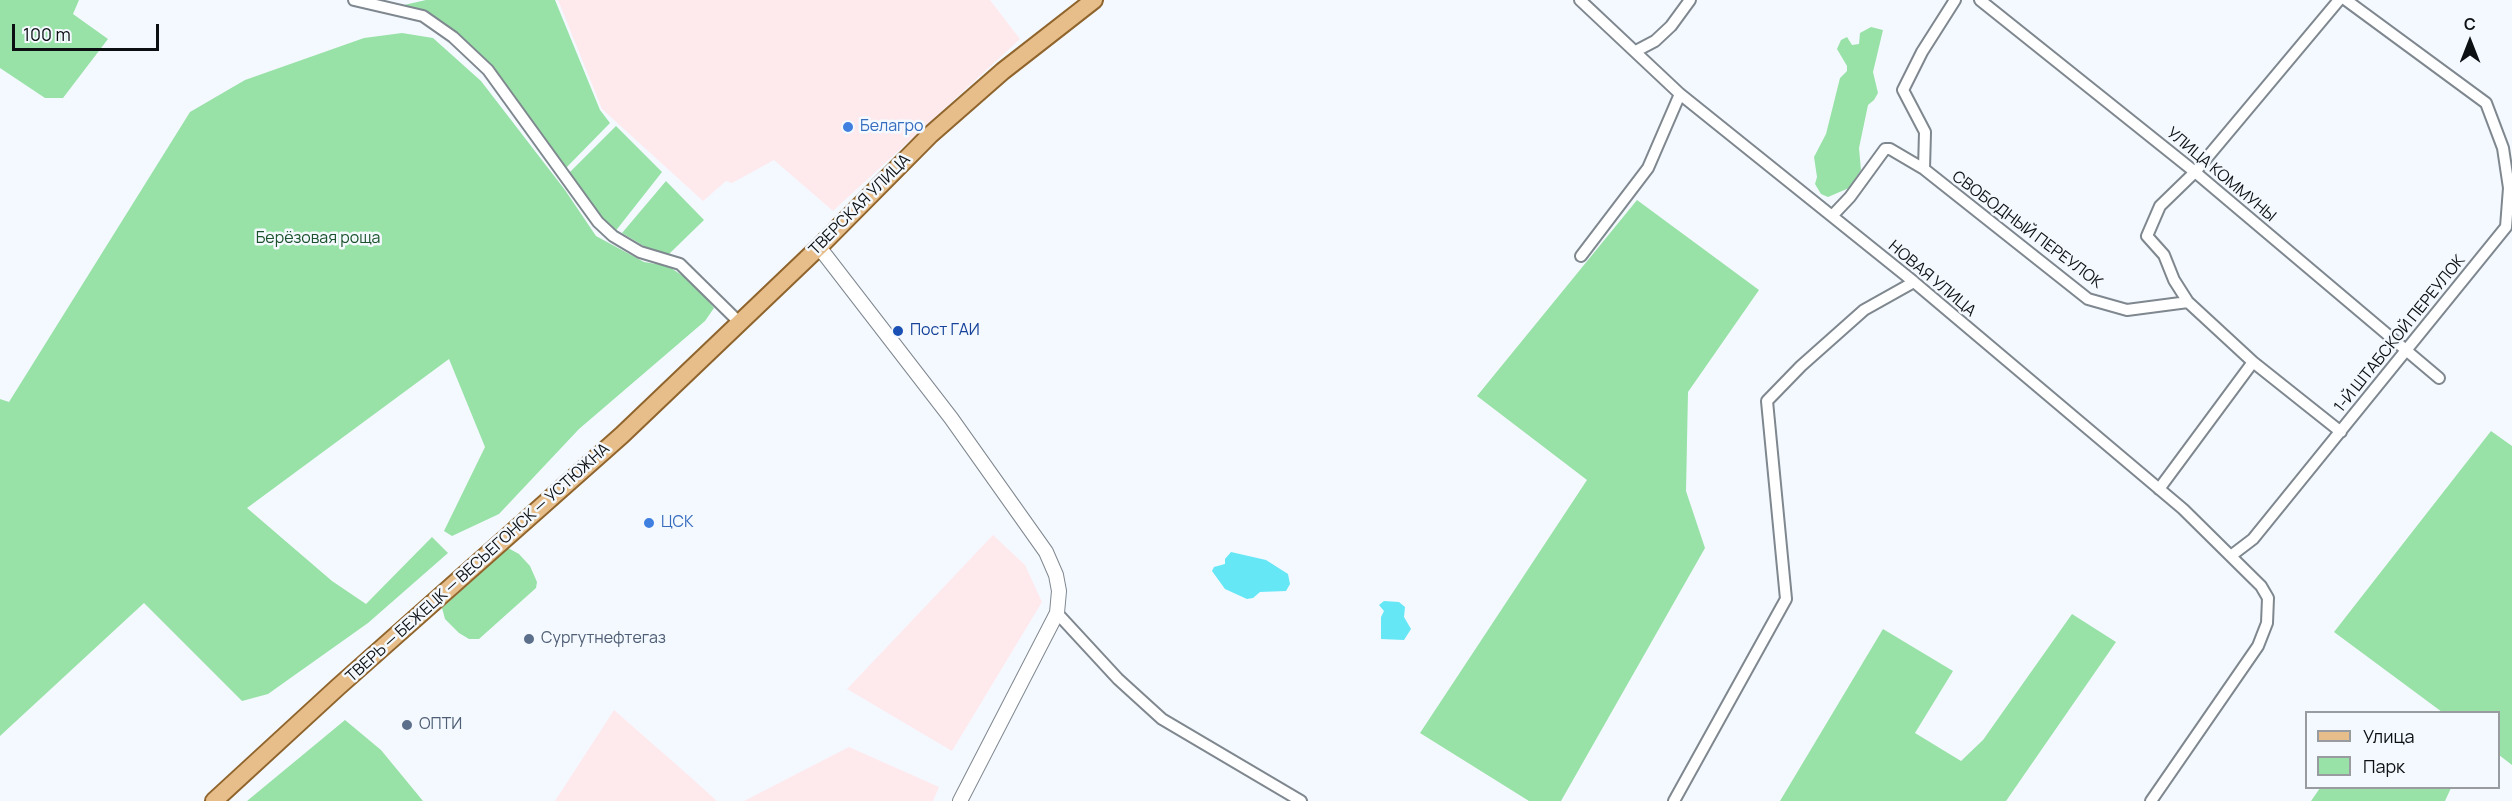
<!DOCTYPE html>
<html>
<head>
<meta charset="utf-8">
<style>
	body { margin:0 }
	#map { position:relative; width:2512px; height:801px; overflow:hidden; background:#f4f9ff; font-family:Manrope,sans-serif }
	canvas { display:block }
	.legend { position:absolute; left:2305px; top:711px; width:195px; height:78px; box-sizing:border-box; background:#f4f9ff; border:2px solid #989ca1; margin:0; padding:8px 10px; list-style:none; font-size:18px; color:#0d1013 }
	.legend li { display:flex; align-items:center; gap:12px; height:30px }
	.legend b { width:30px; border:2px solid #989ca1 }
	.north { position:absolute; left:2440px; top:12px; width:60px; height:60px; -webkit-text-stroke:4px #f4f9ff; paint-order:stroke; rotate:0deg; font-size:16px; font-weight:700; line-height:24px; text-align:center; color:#0d1013 }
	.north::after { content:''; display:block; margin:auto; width:21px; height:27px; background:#0d1013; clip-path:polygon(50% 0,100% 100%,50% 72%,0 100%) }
	.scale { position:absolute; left:12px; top:24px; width:147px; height:27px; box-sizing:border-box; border:3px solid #0d1013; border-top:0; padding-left:8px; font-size:18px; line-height:21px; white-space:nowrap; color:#0d1013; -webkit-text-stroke:4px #f4f9ff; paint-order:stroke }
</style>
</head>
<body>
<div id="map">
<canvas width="2512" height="801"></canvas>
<ul class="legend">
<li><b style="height:8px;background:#e7be89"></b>Улица</li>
<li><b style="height:16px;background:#98e1a7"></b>Парк</li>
</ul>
<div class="north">С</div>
<div class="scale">100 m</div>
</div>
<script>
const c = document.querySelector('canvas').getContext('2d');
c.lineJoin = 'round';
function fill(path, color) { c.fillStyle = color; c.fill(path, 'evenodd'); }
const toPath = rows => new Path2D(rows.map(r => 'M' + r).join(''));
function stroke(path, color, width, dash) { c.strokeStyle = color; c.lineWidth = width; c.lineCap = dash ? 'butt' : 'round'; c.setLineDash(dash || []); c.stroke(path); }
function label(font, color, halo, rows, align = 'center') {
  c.font = font + ' Manrope,sans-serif'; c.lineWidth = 5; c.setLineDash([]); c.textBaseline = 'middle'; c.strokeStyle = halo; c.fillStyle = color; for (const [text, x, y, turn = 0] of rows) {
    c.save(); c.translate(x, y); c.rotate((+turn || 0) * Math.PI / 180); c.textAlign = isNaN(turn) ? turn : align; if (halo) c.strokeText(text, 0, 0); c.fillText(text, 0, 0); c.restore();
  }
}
const industrial = toPath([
	[558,0,990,0,1020,39,833,211,774,160,732,183,726,181,703,201,602,109],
	[993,535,1025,565,1042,602,952,751,847,689],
	[614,710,687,774,717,801,555,801],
	[849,747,939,787,933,801,744,801]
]);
const green = toPath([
	[0,0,79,0,73,14,108,39,63,98,45,98,0,68],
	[426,0,555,0,600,110,610,123,564,170,490,67,426,15,404,5],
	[1871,27,1883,30,1873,72,1878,93,1874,100,1868,105,1859,148,1861,170,1849,188,1828,197,1821,194,1815,184,1817,177,1814,157,1826,134,1840,78,1847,71,1847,66,1837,49,1841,40,1847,37,1852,45,1859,44,1860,33],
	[402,33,433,38,481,81,565,190,596,236,644,262,668,266,695,284,714,308,705,321,579,429,499,514,452,536,444,531,485,447,449,359,247,508,332,581,366,604,432,537,448,553,368,623,268,694,242,701,144,603,0,736,0,399,9,402,190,112,245,80,364,38],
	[616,126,662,172,614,233,599,220,568,174],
	[666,181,704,220,669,254,647,248,622,233],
	[1637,200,1759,290,1688,392,1686,491,1705,548,1561,801,1529,801,1420,733,1587,480,1477,396],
	[2491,431,2512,446,2512,765,2499,755,2498,712,2442,712,2334,632],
	[508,548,519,554,530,566,537,582,536,588,479,639,469,639,459,633,445,619,442,608],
	[2072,614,2116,642,2006,801,1780,801,1883,629,1953,671,1915,733,1961,761,1983,740],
	[345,720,381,750,423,801,247,801],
	[2320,788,2451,788,2445,801,2311,801]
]);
const water = toPath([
	[1231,552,1266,560,1288,574,1290,584,1286,591,1260,592,1253,598,1247,599,1225,589,1212,571,1214,567,1225,564,1225,559],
	[1384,601,1399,602,1405,607,1404,617,1411,629,1404,640,1381,639,1381,617,1384,611,1379,605]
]);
const minor = toPath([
	[354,0,423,16,453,37,488,70,598,222,613,236,640,252,680,264,740,323],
	[1580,0,1680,94,1914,282,2183,509,2261,586,2268,598,2267,623,2258,646,2151,801],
	[1955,0,1922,52,1903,90,1925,132,1924,169,2088,299,2127,310,2188,302],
	[1980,0,2195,172,2439,378],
	[2339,0,2195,172,2160,206,2147,236,2164,255,2174,280,2188,302,2253,362,2341,432],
	[1636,51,1655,41,1671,26,1690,0],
	[1832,216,1850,197,1885,149,1890,149,1924,169],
	[1581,256,1648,168,1680,94],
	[2159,489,2253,362],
	[2232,555,2253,539,2506,227,2509,188,2503,148,2486,103,2346,0],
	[1057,613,1118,679,1162,719,1301,801],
	[1674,801,1786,599,1767,401,1801,366,1864,310,1914,282]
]);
const tertiary = toPath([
	[819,247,951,418,1046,552,1056,575,1059,591,1057,613,960,801]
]);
const primary = toPath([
	[214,801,338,687,622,435,819,247,930,135,1003,71,1094,0]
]);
const markers = [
	[848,127,6,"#3f7fe0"],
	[898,331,6,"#1a4fb4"],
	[649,523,6,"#3f7fe0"],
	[529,639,6,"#5c6f8a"],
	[407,725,6,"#5c6f8a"]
];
const shopNames = [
	["Белагро",860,127],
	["ЦСК",661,523]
];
const streetNames = [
	["УЛИЦА КОММУНЫ",2221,175,40],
	["ТВЕРСКАЯ УЛИЦА",860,205,-45],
	["СВОБОДНЫЙ ПЕРЕУЛОК",2027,230,37],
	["НОВАЯ УЛИЦА",1932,279,40],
	["1-Й ШТАБСКОЙ ПЕРЕУЛОК",2400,334,-51],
	["ТВЕРЬ — БЕЖЕЦК — ВЕСЬЕГОНСК — УСТЮЖНА",478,563,-42]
];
const parkNames = [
	["Берёзовая роща",318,239]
];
const transitNames = [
	["Пост ГАИ",910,331]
];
const serviceNames = [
	["Сургутнефтегаз",541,639],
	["ОПТИ",419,725]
];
fill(industrial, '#fee9ed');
fill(green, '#98e1a7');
fill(water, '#65e7f6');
stroke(minor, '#7f878f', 14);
stroke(tertiary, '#7f878f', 16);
stroke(primary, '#90652d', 20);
stroke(minor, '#fff', 10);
stroke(tertiary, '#fff', 14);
stroke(primary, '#e7be89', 16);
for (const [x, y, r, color] of markers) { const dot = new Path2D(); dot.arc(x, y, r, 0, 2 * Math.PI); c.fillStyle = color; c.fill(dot); stroke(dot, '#f4f9ff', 2); }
label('16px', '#366cbe', '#f4f9ff', shopNames, 'left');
label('16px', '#0d1013', '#f4f9ff', streetNames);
label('16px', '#1b522b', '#f4f9ff', parkNames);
label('16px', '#164399', '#f4f9ff', transitNames, 'left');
label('16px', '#4e5e75', '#f4f9ff', serviceNames, 'left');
</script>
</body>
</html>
